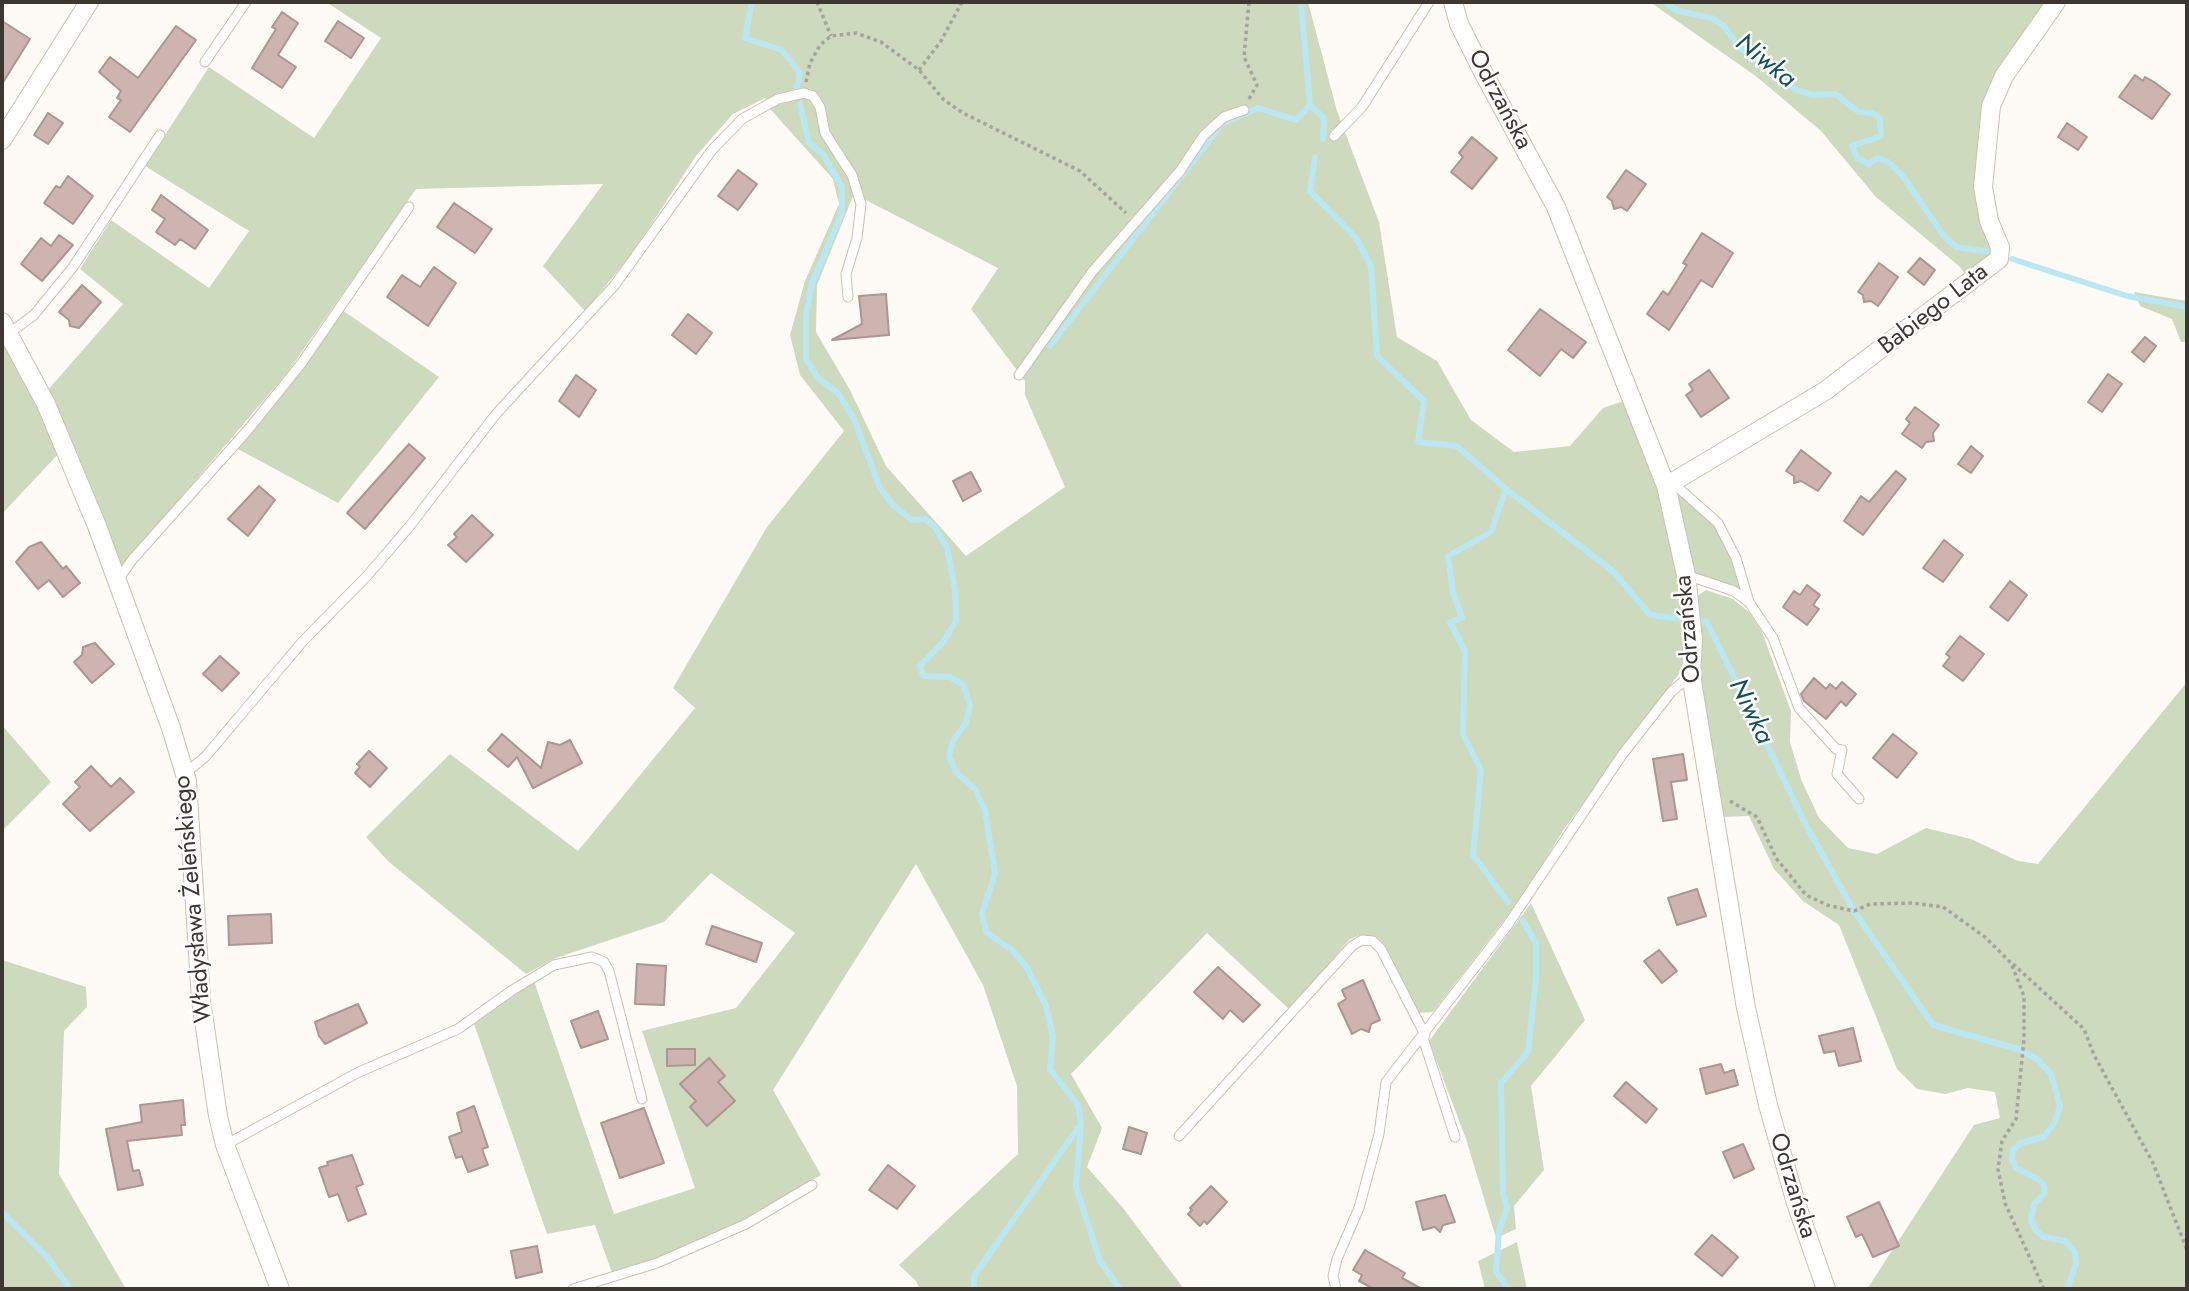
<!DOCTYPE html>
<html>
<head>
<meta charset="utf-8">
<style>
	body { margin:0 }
	#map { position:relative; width:2189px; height:1291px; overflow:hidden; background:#fefbf7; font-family:Jost,sans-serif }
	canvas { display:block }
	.frame { position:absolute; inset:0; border:4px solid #3c3730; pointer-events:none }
</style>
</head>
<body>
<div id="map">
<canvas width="2189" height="1291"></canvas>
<div class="frame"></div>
</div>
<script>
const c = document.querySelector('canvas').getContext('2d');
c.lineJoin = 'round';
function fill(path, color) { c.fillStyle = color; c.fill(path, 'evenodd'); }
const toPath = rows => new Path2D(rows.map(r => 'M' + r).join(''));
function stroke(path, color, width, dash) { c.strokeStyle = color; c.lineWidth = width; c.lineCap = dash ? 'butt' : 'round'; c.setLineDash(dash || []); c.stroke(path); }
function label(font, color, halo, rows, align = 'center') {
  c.font = font + ' Jost,sans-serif'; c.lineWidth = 5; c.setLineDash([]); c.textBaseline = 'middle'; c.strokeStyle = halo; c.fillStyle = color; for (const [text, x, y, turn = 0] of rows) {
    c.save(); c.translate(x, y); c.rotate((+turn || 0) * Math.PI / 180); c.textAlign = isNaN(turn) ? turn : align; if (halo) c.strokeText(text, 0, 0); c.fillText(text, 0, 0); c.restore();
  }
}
const green = toPath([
	[326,2,1308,2,1337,111,1379,222,1397,337,1437,361,1471,420,1514,452,1570,446,1603,408,1626,400,1649,454,1667,523,1678,575,1687,663,1564,829,1523,896,1433,1012,1419,1013,1384,944,1374,937,1359,935,1349,940,1290,1010,1207,933,1071,1074,1102,1128,1087,1167,1123,1208,1184,1289,919,1289,917,1282,899,1265,1018,1154,1017,1086,983,985,916,864,773,1090,821,1175,745,1219,656,1259,612,1273,595,1225,547,1234,474,1024,534,981,614,1214,695,1188,642,1031,736,1008,795,933,711,873,664,922,556,958,526,974,389,862,366,837,450,754,578,851,695,708,673,688,767,527,844,431,800,375,790,335,805,281,839,204,833,179,771,110,765,98,733,114,696,156,631,255,585,311,543,266,603,184,416,189,287,373,124,564,119,565,47,391,123,304,80,269,111,220,209,288,249,231,145,166,209,67,314,138,381,38],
	[854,194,998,268,971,309,1025,381,1025,395,1065,487,966,556,886,466,850,390,816,332,817,285],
	[1650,2,2050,2,2000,73,1982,150,1994,248,1992,258,1968,279,1960,267,1876,197,1821,131,1757,77],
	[2134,292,2187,301,2187,342,2181,342,2172,319,2140,306],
	[342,310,439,377,338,503,236,448],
	[2,332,61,451,2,514],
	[1676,490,1715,526,1733,560,1740,588,1697,574,1690,568,1673,500],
	[1706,590,1733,599,1750,613,1762,632,1791,711,1790,742,1801,779,1819,818,1848,848,1877,854,1926,828,1971,839,2018,861,2038,864,2187,682,2187,1289,1867,1289,1974,1125,2000,1118,1995,1092,1968,1088,1945,1094,1917,1089,1897,1069,1839,925,1803,901,1774,869,1749,816,1723,817,1701,693,1696,597],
	[2,725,51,782,2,831],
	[1531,903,1585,1020,1531,1086,1544,1170,1514,1206,1516,1229,1496,1238,1466,1139,1429,1041],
	[2,960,86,987,87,1007,64,1031,59,1174,126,1289,2,1289],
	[1517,1242,1527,1289,1485,1289,1478,1261]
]);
const stream = toPath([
	[752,2,745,38,782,50,800,73,797,87],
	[1301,2,1310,105,1324,118,1323,139],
	[1664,2,1678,11,1712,18,1723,25,1741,49,1776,69,1784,81,1797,90,1812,95,1835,94,1859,112,1872,113,1880,118,1881,136,1852,146,1857,158,1869,164,1878,158,1888,162,1902,175,1944,236,1956,247,1990,252],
	[800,104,809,143,823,154,842,187,842,213,812,283,806,315,806,359,818,378,838,393,854,419,880,488,894,506,912,520,925,519,935,527,947,547,955,590,956,621,944,641,920,666,923,676,950,677,963,684,970,706,966,723,953,741,949,756,956,772,975,789,985,810,995,874,982,914,986,932,1012,950,1026,966,1046,1006,1053,1037,1050,1069,1078,1105,1081,1124,1076,1187,1100,1261,1120,1289],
	[1315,157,1310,191,1357,239,1371,266,1377,356,1424,401,1418,442,1457,446,1506,489,1614,572,1650,615,1707,622,1806,825,1854,911,1933,1025,2021,1050,2038,1060,2051,1074,2060,1106,2055,1122,2044,1137,2020,1143,2013,1150,2012,1159,2016,1168,2038,1179,2044,1185,2044,1194,2034,1204,2031,1220,2036,1231,2044,1237,2065,1241,2075,1252,2076,1264,2067,1289],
	[2012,259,2127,296,2187,307],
	[1050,346,1223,123,1258,108,1296,120,1310,105],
	[1506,489,1491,532,1448,556,1453,592,1462,618,1450,622,1465,651,1463,734,1481,770,1473,855,1508,902],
	[2,1212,48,1258,70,1289],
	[974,1289,974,1276,1080,1125],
	[1508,1289,1496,1271,1499,1231,1507,1208,1503,1194,1501,1083,1528,1052,1536,978,1536,943,1523,921]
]);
const building = toPath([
	[282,12,298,23,278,55,296,67,282,88,252,68,276,29,272,27,282,12],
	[2,21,30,39,2,84,2,21],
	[338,21,364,38,351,58,325,41,338,21],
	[176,26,196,40,130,132,109,117,121,100,117,98,121,91,99,72,110,57,138,78,176,26],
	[2135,75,2143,81,2145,77,2154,82,2170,94,2152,119,2119,97,2135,75],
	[48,113,63,123,48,144,34,135,48,113],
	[2067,123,2087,137,2078,150,2058,137,2067,123],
	[1472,137,1497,158,1472,189,1451,172,1463,157,1459,153,1472,137],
	[738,170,757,184,738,210,718,196,738,170],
	[1626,170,1646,184,1627,211,1621,207,1614,209,1612,201,1607,197,1626,170],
	[68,176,93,196,73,224,44,203,56,186,60,188,68,176],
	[161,195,208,230,195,249,180,239,175,245,156,232,165,219,152,210,161,195],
	[454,203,492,229,475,253,437,227,454,203],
	[1702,233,1733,253,1712,287,1701,280,1669,330,1647,314,1663,291,1668,295,1687,265,1683,263,1702,233],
	[59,235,73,245,42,281,21,264,41,238,51,246,59,235],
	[1920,258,1935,270,1924,285,1908,272,1920,258],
	[1879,263,1898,277,1878,306,1871,301,1864,302,1863,295,1858,292,1879,263],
	[434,267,456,283,428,326,387,297,402,275,420,287,434,267],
	[82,285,101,302,79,328,70,326,69,320,59,312,82,285],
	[886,294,889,335,832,340,862,324,859,296,886,294],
	[1540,309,1586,342,1573,358,1561,349,1540,376,1508,350,1540,309],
	[688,314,712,333,696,354,672,335,688,314],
	[2145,337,2156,346,2144,362,2132,352,2145,337],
	[1709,370,1729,398,1701,417,1686,395,1693,390,1689,384,1709,370],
	[2108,374,2122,384,2102,412,2088,402,2108,374],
	[576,375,596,390,579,417,559,401,576,375],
	[1915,407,1939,425,1933,433,1934,441,1926,442,1922,448,1902,434,1910,423,1906,419,1915,407],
	[409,444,425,458,365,529,347,513,409,444],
	[1971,446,1983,456,1971,473,1958,464,1971,446],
	[1801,450,1831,473,1818,491,1801,481,1794,483,1794,476,1786,471,1801,450],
	[1896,471,1906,479,1863,535,1844,521,1861,496,1869,502,1896,471],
	[971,472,981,491,963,501,953,481,971,472],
	[259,486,275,500,248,536,228,519,259,486],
	[472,515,493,535,466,562,448,545,457,537,454,534,472,515],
	[1944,540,1963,555,1943,582,1923,568,1944,540],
	[41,542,63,569,66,566,80,583,63,597,49,580,38,589,16,562,29,547,41,542],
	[2010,581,2027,595,2008,621,1990,607,2010,581],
	[1807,585,1820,595,1813,605,1819,609,1807,625,1783,607,1794,591,1800,595,1807,585],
	[1960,636,1984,654,1963,681,1943,666,1950,657,1946,654,1960,636],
	[95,643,114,664,92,683,74,662,82,655,83,647,95,643],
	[220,656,239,673,222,691,203,674,220,656],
	[1814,678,1826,689,1830,684,1836,689,1842,682,1856,694,1846,706,1841,701,1826,719,1804,701,1801,694,1814,678],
	[502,734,541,768,548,742,560,745,570,740,582,763,533,788,517,757,508,767,488,750,502,734],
	[1893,734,1917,753,1897,778,1873,758,1893,734],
	[369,751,387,768,370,787,355,773,360,767,357,764,369,751],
	[1683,754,1687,780,1671,782,1677,819,1663,821,1653,759,1683,754],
	[91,766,111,787,120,778,134,792,90,831,63,804,80,787,75,782,91,766],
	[1697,889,1706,916,1677,925,1668,898,1697,889],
	[271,914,272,943,229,945,228,916,271,914],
	[712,926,762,943,756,962,706,944,712,926],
	[1659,950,1677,971,1662,983,1644,961,1659,950],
	[637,964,666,966,664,1005,635,1004,637,964],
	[1218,967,1260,1005,1243,1022,1230,1010,1223,1019,1194,992,1218,967],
	[1363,980,1380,1020,1371,1024,1369,1032,1361,1029,1352,1034,1338,1004,1346,999,1342,990,1363,980],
	[358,1004,367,1023,325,1044,319,1036,315,1022,358,1004],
	[598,1011,608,1039,581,1048,571,1021,598,1011],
	[1853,1028,1861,1061,1839,1066,1835,1051,1824,1053,1819,1036,1853,1028],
	[667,1049,695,1049,695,1065,667,1066,667,1049],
	[709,1058,725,1076,718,1082,735,1101,707,1126,690,1107,696,1101,680,1084,709,1058],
	[1721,1064,1724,1073,1734,1070,1738,1085,1706,1094,1700,1069,1721,1064],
	[1626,1082,1657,1109,1646,1123,1614,1096,1626,1082],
	[183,1100,185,1125,181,1125,182,1135,127,1141,133,1171,139,1170,143,1185,118,1190,106,1129,142,1122,140,1105,183,1100],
	[474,1106,488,1147,482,1149,488,1165,468,1172,462,1156,456,1158,449,1137,462,1132,457,1113,474,1106],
	[644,1108,664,1163,620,1178,601,1123,644,1108],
	[1129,1127,1147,1133,1141,1154,1123,1149,1129,1127],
	[1743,1144,1754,1169,1734,1178,1723,1152,1743,1144],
	[352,1155,363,1184,356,1187,366,1214,348,1221,338,1194,329,1197,319,1168,328,1165,327,1162,352,1155],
	[888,1165,915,1186,897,1209,869,1190,888,1165],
	[1211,1186,1227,1202,1207,1224,1204,1221,1200,1226,1188,1214,1192,1210,1190,1208,1211,1186],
	[1445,1195,1455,1222,1443,1225,1440,1232,1435,1227,1423,1230,1416,1202,1445,1195],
	[1879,1202,1899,1246,1873,1257,1862,1234,1856,1237,1847,1217,1879,1202],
	[1712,1235,1738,1257,1722,1276,1695,1254,1712,1235],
	[537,1246,542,1272,516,1278,511,1251,537,1246],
	[1365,1250,1405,1273,1402,1278,1422,1289,1374,1289,1359,1281,1362,1275,1353,1270,1365,1250]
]);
const path = toPath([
	[817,2,831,36],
	[919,70,941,41,962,2],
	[806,82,810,63,820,45,831,36,856,33,881,42,919,70,944,100,963,113,1080,171,1126,213],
	[1249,99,1257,85,1244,57,1249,2],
	[1730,801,1757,817,1776,858,1806,895,1827,905,1854,911,1870,904,1912,903,1943,907,1985,937,2011,963,2024,996,2024,1039,2016,1119,2002,1141,1998,1169,2005,1203,2044,1289],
	[2013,964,2084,1029,2094,1055,2153,1163,2187,1250]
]);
const lane = toPath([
	[205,62,246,2],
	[1334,136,1362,107,1429,2],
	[8,334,34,315,73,267,160,135],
	[1019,375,1092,272,1180,171,1204,135,1224,117,1244,110],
	[1673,483,1718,523,1736,558,1749,602,1773,638,1799,708,1836,749,1842,750,1837,774,1859,799],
	[1686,575,1734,591,1749,602],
	[118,580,132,560,247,431,301,364,409,207],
	[183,770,193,767,206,756,303,641,367,576,409,527,496,414,614,286,712,150,742,119,778,99,804,93,813,96,820,107,825,133,852,175,861,204,857,238,846,274,848,297],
	[1423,1038,1455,1137],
	[1179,1136,1352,946,1362,940,1373,941,1381,949,1425,1035],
	[225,1145,359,1072,458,1029,511,991,554,965,592,957,604,962,609,971,642,1099],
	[573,1289,657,1263,746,1224,812,1185],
	[1336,1289,1333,1276,1337,1259,1359,1208,1379,1134,1386,1082,1507,926,1622,755,1672,691,1690,676]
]);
const street = toPath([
	[1453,2,1459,24,1483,72,1556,207,1666,486,1686,575,1693,639,1691,675,1746,1008,1768,1105,1796,1203,1826,1289],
	[2,140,89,2],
	[2,322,46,404,97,526,171,728,187,781,201,1000,218,1116,225,1145,280,1289],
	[1666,486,1825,391,1999,259,2000,247,1989,221,1983,187,1991,106,2004,76,2056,2]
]);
const streetNames = [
	["Odrzańska",1499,100,62],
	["Babiego Lata",1934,310,-38],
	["Odrzańska",1689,629,-95],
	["Władysława Żeleńskiego",194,899,-95],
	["Odrzańska",1792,1186,73]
];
const waterNames = [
	["Niwka",1765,62,39],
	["Niwka",1750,712,64]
];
fill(green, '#cddabe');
stroke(stream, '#bae7f2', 6);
fill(building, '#cdb4b1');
stroke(building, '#ad9592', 2);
stroke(lane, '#cdc0ae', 11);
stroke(street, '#cdc0ae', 20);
stroke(path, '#a6a29d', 3.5, [3.5, 3.5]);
stroke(lane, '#fff', 9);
stroke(street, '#fff', 18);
label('24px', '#3c3730', '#fff', streetNames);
label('italic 26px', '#11505c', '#fff', waterNames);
</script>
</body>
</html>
